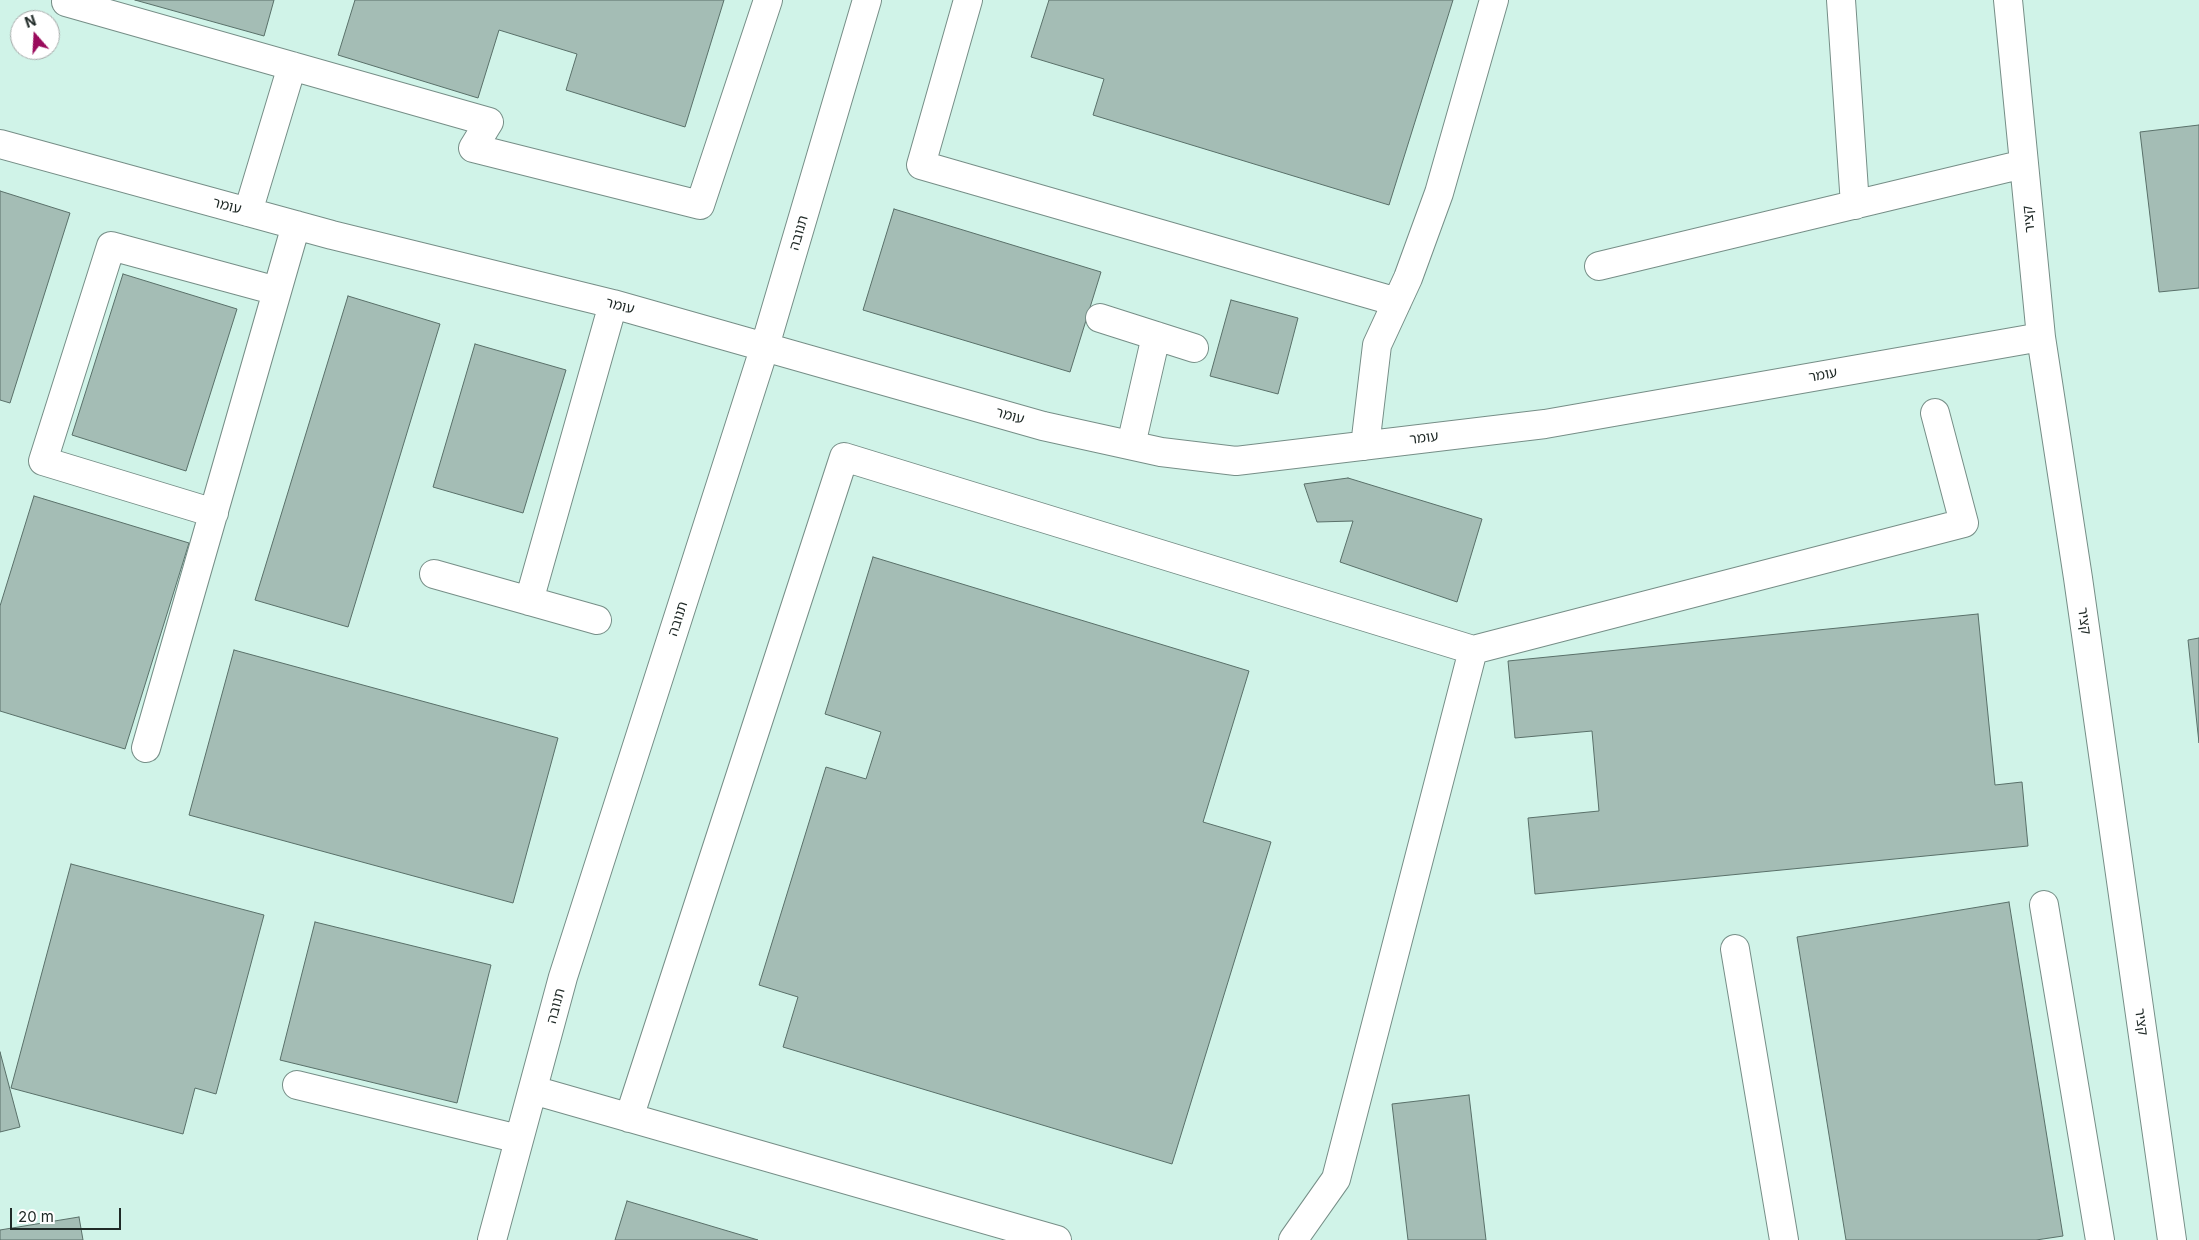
<!DOCTYPE html>
<html>
<head>
<meta charset="utf-8">
<style>
	body { margin:0 }
	#map { position:relative; width:2199px; height:1240px; overflow:hidden; background:#e2fcf4; font-family:Inter,sans-serif }
	canvas { display:block }
	.north { position:absolute; left:10px; top:10px; width:50px; height:50px; box-sizing:border-box; background:#fff; border:1px solid #a6aaa9; border-radius:50%; rotate:341deg; font-size:14px; font-weight:700; line-height:20px; text-align:center; color:#202a27 }
	.north::after { content:''; display:block; margin:auto; width:18px; height:22px; background:#9a0b5c; clip-path:polygon(50% 0,100% 100%,50% 72%,0 100%) }
	.scale { position:absolute; left:10px; top:1208px; width:111px; height:22px; box-sizing:border-box; border:2px solid #202a27; border-top:0; padding-left:6px; font-size:15px; line-height:18px; white-space:nowrap; color:#202a27; -webkit-text-stroke:4px #fff; paint-order:stroke }
</style>
</head>
<body>
<div id="map">
<canvas width="2199" height="1240"></canvas>
<div class="north">N</div>
<div class="scale">20 m</div>
</div>
<script>
const c = document.querySelector('canvas').getContext('2d');
c.lineJoin = 'round';
function fill(path, color) { c.fillStyle = color; c.fill(path, 'evenodd'); }
const toPath = rows => new Path2D(rows.map(r => 'M' + r).join(''));
function stroke(path, color, width, dash) { c.strokeStyle = color; c.lineWidth = width; c.lineCap = dash ? 'butt' : 'round'; c.setLineDash(dash || []); c.stroke(path); }
function label(font, color, halo, rows, align = 'center') {
  c.font = font + ' Inter,"Noto Sans Hebrew",sans-serif'; c.lineWidth = 4; c.setLineDash([]); c.textBaseline = 'middle'; c.strokeStyle = halo; c.fillStyle = color; for (const [text, x, y, turn = 0] of rows) {
    c.save(); c.translate(x, y); c.rotate((+turn || 0) * Math.PI / 180); c.textAlign = isNaN(turn) ? turn : align; if (halo) c.strokeText(text, 0, 0); c.fillText(text, 0, 0); c.restore();
  }
}
const built = toPath([
	[0,0,2199,0,2199,1240,0,1240],
	[20,20,50,20,50,50,20,50]
]);
const building = toPath([
	[135,0,274,0,264,36,135,0],
	[355,0,724,0,685,127,566,90,577,54,499,30,478,98,338,55,355,0],
	[1049,0,1453,0,1389,205,1093,115,1104,79,1031,57,1049,0],
	[2199,125,2199,288,2159,292,2140,132,2199,125],
	[0,191,70,213,10,403,0,400,0,191],
	[894,209,1101,272,1070,372,863,310,894,209],
	[123,274,237,309,186,471,72,435,123,274],
	[348,296,440,324,348,627,255,600,348,296],
	[1231,300,1298,318,1278,394,1210,376,1231,300],
	[475,344,566,370,523,513,433,487,475,344],
	[1348,478,1482,519,1457,602,1340,562,1353,521,1317,522,1304,484,1348,478],
	[34,496,189,543,125,749,0,711,0,606,34,496],
	[873,557,1249,671,1203,822,1271,842,1172,1164,783,1047,798,997,759,985,826,767,866,779,881,732,825,714,873,557],
	[1978,614,1995,785,2022,782,2028,846,1535,894,1528,818,1599,811,1592,731,1515,738,1508,661,1978,614],
	[2199,638,2199,743,2188,640,2199,638],
	[234,650,558,738,513,903,189,815,234,650],
	[71,864,264,915,216,1094,195,1088,183,1134,11,1088,71,864],
	[2009,902,2063,1236,2036,1240,1846,1240,1797,937,2009,902],
	[315,922,491,965,457,1103,280,1060,315,922],
	[0,1052,20,1127,0,1132,0,1052],
	[1469,1095,1486,1240,1408,1240,1392,1104,1469,1095],
	[627,1201,758,1240,615,1240,627,1201],
	[79,1217,83,1240,0,1240,0,1230,79,1217]
]);
const minor = toPath([
	[968,0,921,165,1397,302],
	[1841,0,1855,205],
	[2008,0,2041,337,2078,578,2172,1240],
	[66,2,489,122,473,148,700,205,768,0],
	[0,144,332,235,613,304,1043,426,1161,452,1236,461,1545,424,2041,337],
	[248,212,292,66],
	[1599,266,2024,164],
	[1100,318,1194,348],
	[1131,445,1156,336],
	[1365,446,1377,345,1408,278,1439,193,1494,0],
	[214,513,43,461,111,246,277,291],
	[434,574,597,620],
	[529,601,613,304],
	[146,748,296,225],
	[2044,905,2100,1240],
	[1735,949,1784,1240],
	[297,1085,519,1139],
	[533,1090,1057,1240],
	[629,1118,844,457,1473,650,1964,523,1935,413],
	[492,1240,563,977,765,346,867,0],
	[1293,1240,1336,1179,1473,650]
]);
const streetNames = [
	["עומר",227,206,15],
	["קציר",2029,219,-96],
	["תנובה",799,233,-74],
	["עומר",620,306,15],
	["עומר",1823,375,-10],
	["עומר",1010,416,16],
	["עומר",1424,438,-7],
	["תנובה",678,619,-72],
	["קציר",2084,621,82],
	["תנובה",556,1006,-75],
	["קציר",2141,1022,82]
];
fill(built, '#d0f3e8');
fill(building, '#a4bdb5');
stroke(building, '#5a716a', 1);
stroke(minor, '#768e87', 30);
stroke(minor, '#fff', 28);
label('14px', '#202a27', '#fff', streetNames);
</script>
</body>
</html>
